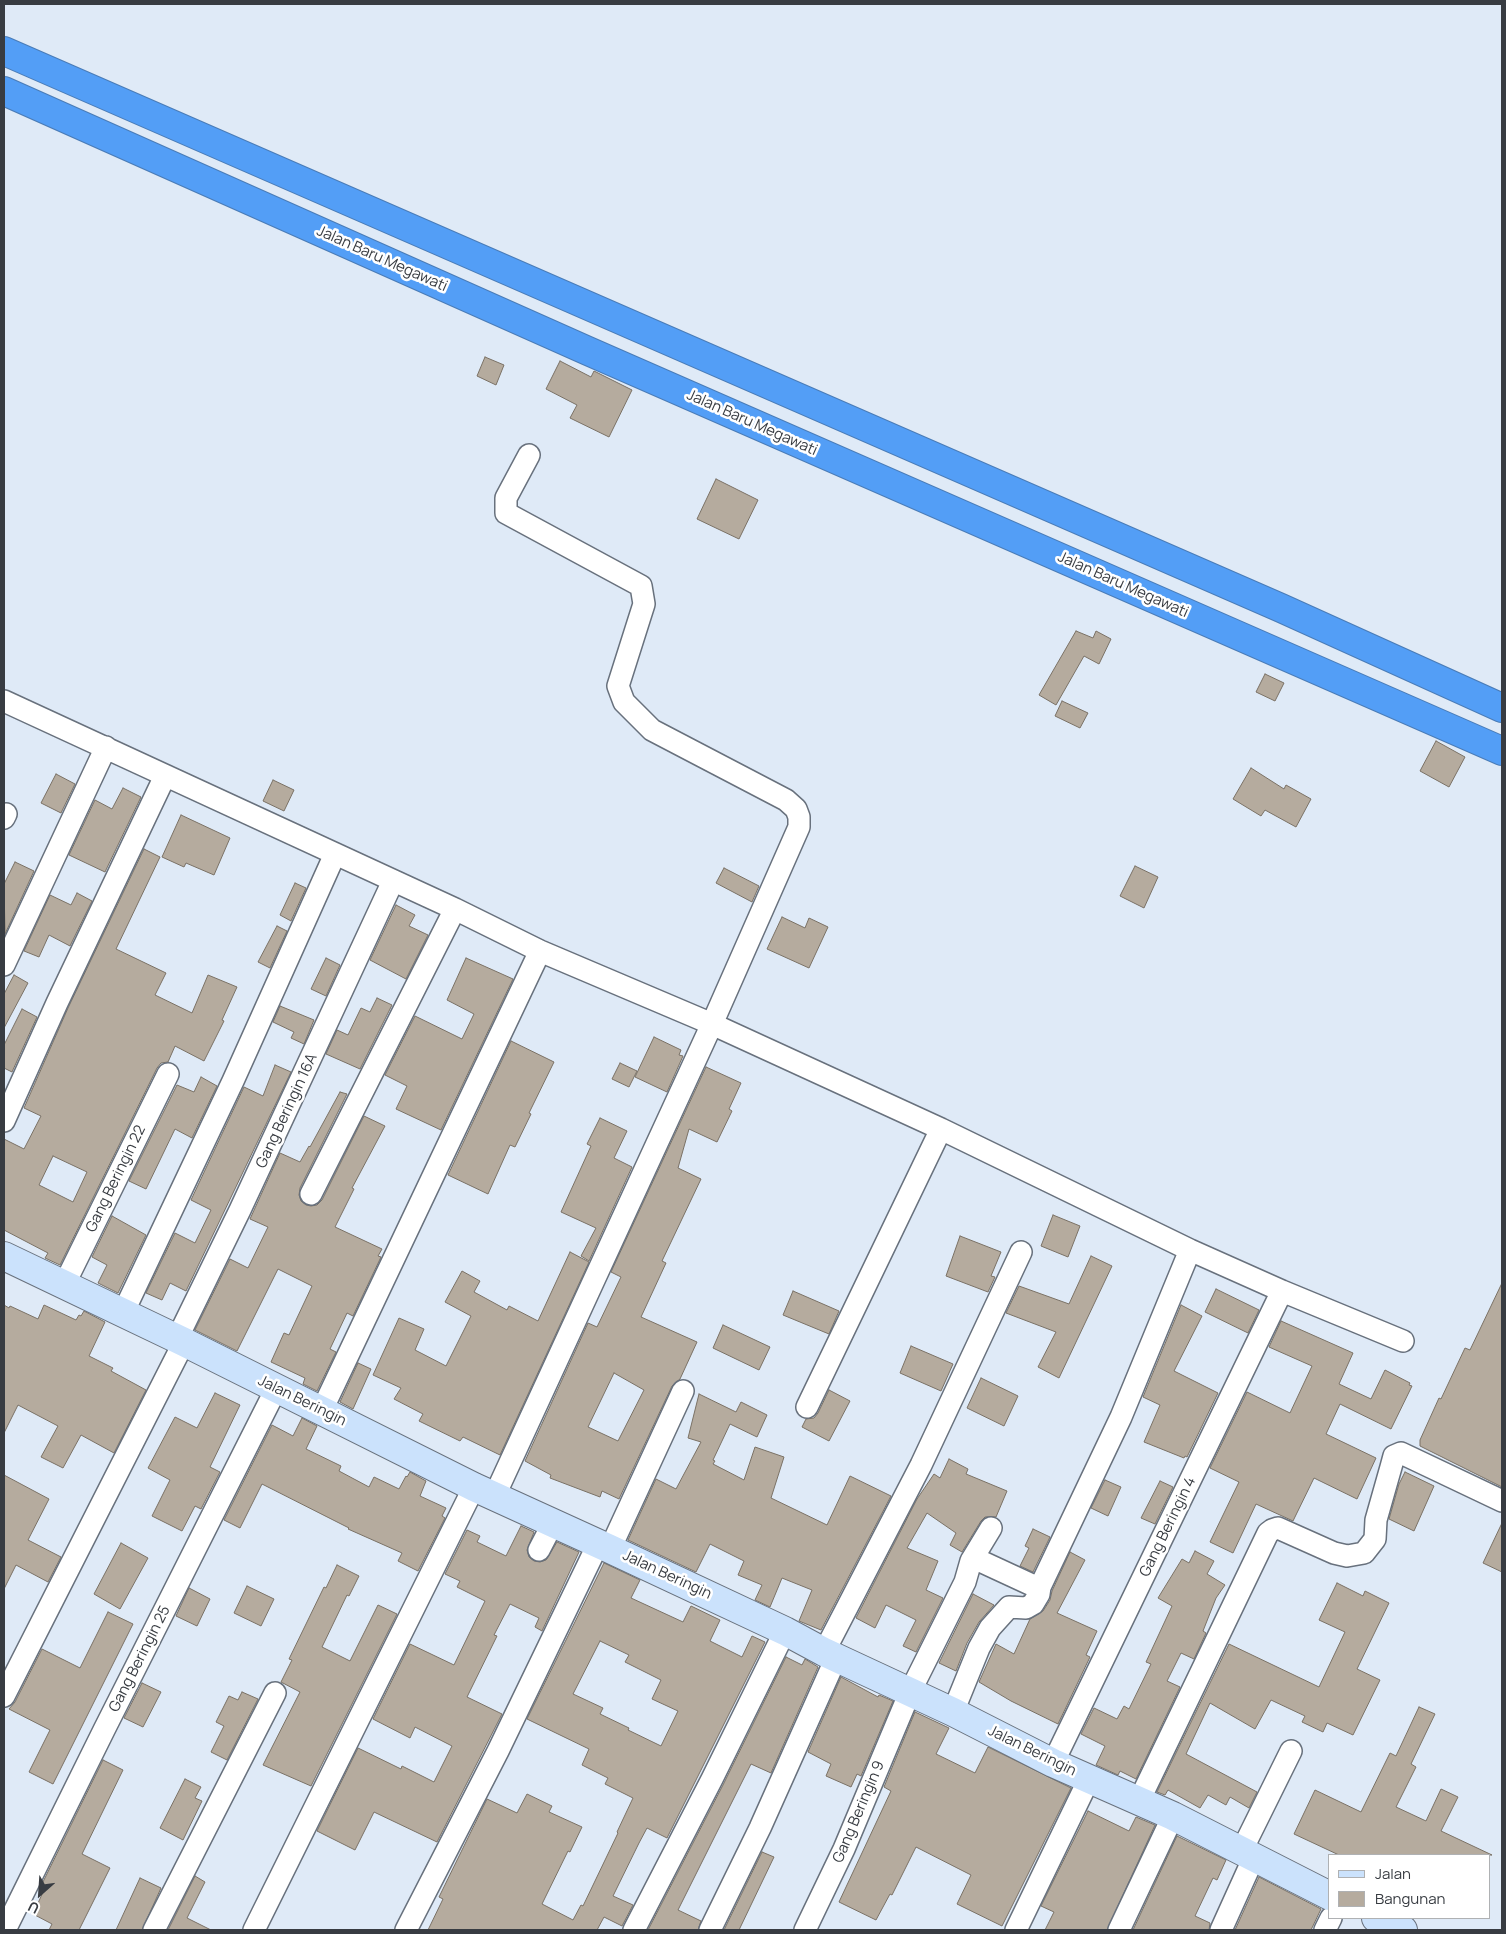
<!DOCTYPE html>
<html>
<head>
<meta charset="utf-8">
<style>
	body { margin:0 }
	#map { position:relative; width:1506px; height:1934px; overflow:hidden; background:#dfeaf7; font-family:Manrope,sans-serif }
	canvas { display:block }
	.frame { position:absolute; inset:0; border:5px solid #383c42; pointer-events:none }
	.legend { position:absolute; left:1328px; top:1854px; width:162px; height:65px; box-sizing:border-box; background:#fff; border:1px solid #afb1b3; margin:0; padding:6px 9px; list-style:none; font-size:15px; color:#383c42 }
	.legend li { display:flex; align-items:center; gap:10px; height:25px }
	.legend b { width:25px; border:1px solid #afb1b3 }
	.north { position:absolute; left:15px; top:1869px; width:50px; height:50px; -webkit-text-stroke:4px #fff; paint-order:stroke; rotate:206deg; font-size:14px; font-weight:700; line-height:20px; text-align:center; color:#383c42 }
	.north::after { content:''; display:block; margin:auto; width:18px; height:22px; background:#383c42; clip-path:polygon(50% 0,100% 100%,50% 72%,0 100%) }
</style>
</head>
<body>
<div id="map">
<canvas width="1506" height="1934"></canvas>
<div class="frame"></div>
<ul class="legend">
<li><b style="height:6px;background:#cbe2fc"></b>Jalan</li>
<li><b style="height:14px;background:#b5ab9e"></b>Bangunan</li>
</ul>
<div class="north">U</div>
</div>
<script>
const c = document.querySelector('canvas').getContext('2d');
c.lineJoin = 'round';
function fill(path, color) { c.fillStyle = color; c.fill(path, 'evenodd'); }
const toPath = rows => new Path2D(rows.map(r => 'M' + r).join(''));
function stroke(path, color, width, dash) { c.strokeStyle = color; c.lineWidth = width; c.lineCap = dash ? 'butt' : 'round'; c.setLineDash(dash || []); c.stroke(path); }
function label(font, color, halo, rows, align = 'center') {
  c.font = font + ' Manrope,sans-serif'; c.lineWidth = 5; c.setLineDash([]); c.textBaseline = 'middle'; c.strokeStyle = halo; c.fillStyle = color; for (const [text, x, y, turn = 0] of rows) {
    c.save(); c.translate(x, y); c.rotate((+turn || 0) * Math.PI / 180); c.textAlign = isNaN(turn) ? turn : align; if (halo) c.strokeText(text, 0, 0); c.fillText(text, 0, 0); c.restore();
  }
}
const building = toPath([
	[485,357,504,365,496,385,477,376,485,357],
	[560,361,591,377,594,371,632,390,609,437,570,418,577,405,546,389,560,361],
	[716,479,758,500,739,539,697,519,716,479],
	[1076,631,1093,638,1096,631,1111,639,1099,664,1084,656,1056,705,1039,695,1076,631],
	[1265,674,1284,683,1275,701,1256,692,1265,674],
	[1062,701,1088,713,1080,728,1055,716,1062,701],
	[1436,741,1465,757,1449,787,1420,771,1436,741],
	[1251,768,1284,789,1286,785,1311,799,1296,827,1265,810,1261,816,1233,799,1251,768],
	[56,774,75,784,61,813,41,803,56,774],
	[273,780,294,790,284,811,263,801,273,780],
	[123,788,141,797,105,872,69,855,95,800,112,809,123,788],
	[181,815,230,838,214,875,186,863,184,867,162,857,181,815],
	[144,849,160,857,116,949,166,973,155,995,192,1013,208,975,237,987,222,1020,224,1021,204,1061,175,1046,168,1062,161,1063,157,1068,60,1265,45,1258,48,1253,4,1230,4,1139,24,1149,41,1116,24,1108,68,1008,144,849],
	[53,1156,87,1172,73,1202,39,1185,53,1156],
	[15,862,34,871,5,934,4,884,15,862],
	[1135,866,1158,877,1144,908,1120,896,1135,866],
	[724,868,759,886,752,902,716,883,724,868],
	[295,883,306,888,291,921,280,915,295,883],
	[77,893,92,901,70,946,49,935,39,957,24,951,50,895,71,905,77,893],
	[396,905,415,915,409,926,428,935,406,979,370,960,396,905],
	[782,917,805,928,809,918,828,927,809,968,767,949,782,917],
	[277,926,287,931,270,968,258,962,277,926],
	[326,958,340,965,326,996,311,989,326,958],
	[466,958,513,979,441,1130,396,1109,407,1086,385,1075,415,1016,462,1039,474,1014,447,1000,466,958],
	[14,975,28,983,4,1028,4,994,14,975],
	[377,998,392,1005,360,1069,326,1054,337,1030,348,1035,361,1008,370,1012,377,998],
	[280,1006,314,1020,304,1044,291,1038,294,1032,273,1022,280,1006],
	[22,1009,37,1017,12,1072,4,1068,4,1045,22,1009],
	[654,1037,681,1050,679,1055,683,1056,667,1092,635,1077,654,1037],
	[511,1041,554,1062,529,1113,531,1114,515,1147,510,1145,488,1194,448,1175,511,1041],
	[620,1063,637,1071,629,1087,612,1079,620,1063],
	[275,1065,291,1072,186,1291,170,1283,162,1300,146,1293,175,1233,195,1243,211,1210,191,1200,244,1087,263,1096,275,1065],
	[706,1067,741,1083,729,1109,732,1111,717,1142,689,1129,678,1168,701,1179,662,1261,666,1263,641,1317,697,1342,680,1379,672,1386,619,1499,602,1491,600,1497,550,1478,551,1475,525,1461,588,1323,597,1327,621,1277,611,1272,706,1067],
	[614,1373,644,1390,618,1441,588,1427,614,1373],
	[201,1077,217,1086,192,1138,175,1129,146,1189,129,1181,177,1085,194,1092,201,1077],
	[340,1092,347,1094,300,1188,299,1195,301,1201,306,1205,311,1206,317,1205,322,1200,364,1116,385,1126,352,1188,354,1189,335,1227,382,1249,378,1256,381,1257,353,1316,347,1313,330,1349,336,1352,317,1391,303,1384,305,1378,271,1362,284,1333,289,1335,312,1286,278,1269,237,1351,195,1330,230,1259,248,1268,268,1227,250,1219,280,1153,300,1162,309,1146,310,1147,340,1092],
	[600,1118,627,1131,614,1158,632,1167,589,1261,581,1256,596,1228,561,1212,591,1146,587,1144,600,1118],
	[1053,1215,1080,1226,1068,1257,1041,1246,1053,1215],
	[112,1216,146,1235,118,1293,98,1283,107,1265,92,1257,112,1216],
	[960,1236,1001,1252,991,1276,995,1277,988,1292,946,1276,960,1236],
	[570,1252,589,1262,500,1455,463,1437,460,1441,419,1421,423,1414,394,1399,401,1388,373,1375,399,1318,424,1329,415,1350,446,1366,471,1316,445,1302,462,1271,480,1281,474,1292,507,1310,509,1306,538,1321,570,1252],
	[1091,1256,1112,1266,1059,1378,1038,1367,1056,1332,1006,1313,1019,1286,1069,1304,1091,1256],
	[1502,1283,1502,1487,1420,1446,1420,1440,1439,1398,1441,1399,1465,1348,1470,1350,1502,1283],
	[1216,1289,1259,1310,1248,1333,1205,1312,1216,1289],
	[793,1291,839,1311,829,1334,783,1315,793,1291],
	[4,1305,9,1308,10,1306,38,1319,44,1305,76,1320,79,1315,81,1316,84,1311,105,1322,89,1356,113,1368,111,1371,146,1390,114,1453,81,1435,63,1468,41,1457,58,1426,18,1405,4,1433,4,1305],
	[1181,1305,1202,1316,1174,1371,1218,1393,1187,1457,1185,1456,1184,1458,1144,1442,1160,1405,1143,1397,1181,1305],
	[1281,1321,1353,1353,1339,1384,1371,1399,1385,1370,1410,1383,1409,1385,1412,1386,1391,1429,1340,1404,1326,1434,1376,1458,1357,1499,1314,1478,1293,1521,1256,1504,1233,1553,1210,1542,1239,1482,1210,1468,1247,1392,1290,1413,1312,1366,1269,1347,1281,1321],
	[723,1325,770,1347,759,1370,713,1348,723,1325],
	[911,1346,953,1364,941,1391,900,1373,911,1346],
	[358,1363,371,1369,353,1409,340,1402,358,1363],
	[981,1378,1018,1396,1004,1426,967,1408,981,1378],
	[829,1390,850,1401,829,1441,802,1427,806,1419,814,1418,818,1413,829,1390],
	[215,1393,240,1405,210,1467,220,1472,201,1509,195,1506,182,1531,152,1516,170,1480,148,1468,175,1417,197,1428,215,1393],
	[699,1394,736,1412,741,1402,767,1415,757,1437,730,1424,713,1460,715,1461,713,1464,744,1480,755,1447,784,1457,771,1498,827,1525,850,1476,891,1496,821,1630,799,1621,812,1590,782,1578,770,1607,755,1600,762,1585,738,1575,744,1561,710,1544,696,1572,628,1540,656,1479,676,1489,701,1442,688,1438,699,1394],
	[302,1418,317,1426,306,1449,341,1466,339,1471,369,1487,374,1477,399,1489,406,1476,407,1477,410,1472,426,1481,420,1496,446,1508,442,1516,445,1518,418,1571,398,1561,402,1553,348,1529,349,1528,262,1484,240,1528,224,1520,272,1425,293,1436,302,1418],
	[949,1459,968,1469,966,1474,1007,1491,996,1517,985,1517,981,1521,962,1552,950,1545,956,1533,927,1513,907,1548,938,1561,926,1590,943,1598,916,1652,903,1646,916,1620,886,1605,875,1628,856,1618,917,1499,934,1474,940,1478,949,1459],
	[1405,1472,1434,1486,1414,1531,1389,1519,1399,1484,1405,1472],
	[4,1475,49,1499,28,1540,61,1557,48,1582,16,1565,4,1589,4,1475],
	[1105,1480,1121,1487,1108,1516,1091,1508,1105,1480],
	[1160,1481,1173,1487,1155,1524,1141,1518,1160,1481],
	[1502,1523,1502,1572,1483,1563,1502,1523],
	[521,1526,534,1532,527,1550,529,1557,534,1561,540,1562,546,1560,557,1542,579,1552,542,1631,535,1627,539,1618,510,1604,494,1635,497,1636,467,1697,502,1714,437,1842,374,1812,355,1850,317,1831,358,1748,401,1769,402,1766,434,1782,452,1746,415,1727,410,1738,373,1719,410,1644,454,1665,485,1601,457,1587,460,1581,445,1574,467,1530,480,1536,477,1542,506,1556,521,1526],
	[1033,1529,1050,1537,1033,1572,1020,1566,1029,1548,1025,1546,1033,1529],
	[121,1543,148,1558,120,1609,94,1594,121,1543],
	[1195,1551,1214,1561,1207,1574,1225,1585,1216,1598,1203,1631,1206,1633,1194,1659,1181,1653,1167,1681,1180,1687,1136,1779,1120,1771,1118,1775,1096,1765,1105,1746,1081,1734,1094,1708,1117,1719,1124,1706,1129,1709,1151,1664,1146,1662,1172,1606,1158,1598,1182,1559,1189,1563,1195,1551],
	[1070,1552,1085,1560,1057,1613,1097,1631,1086,1655,1090,1657,1058,1724,1011,1701,979,1682,996,1644,1014,1654,1030,1619,1043,1611,1050,1600,1052,1591,1070,1552],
	[604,1563,640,1580,631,1598,683,1622,691,1606,720,1620,710,1641,742,1657,752,1636,765,1642,667,1838,647,1828,639,1843,613,1896,633,1905,622,1926,604,1917,597,1930,428,1930,443,1899,439,1897,487,1799,517,1813,527,1794,552,1806,549,1812,582,1827,570,1852,568,1851,542,1904,573,1920,581,1905,583,1906,618,1833,617,1832,633,1798,605,1784,608,1778,582,1765,589,1749,527,1719,604,1563],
	[600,1641,629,1655,625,1662,661,1680,652,1699,678,1711,661,1746,628,1730,629,1728,600,1714,603,1708,573,1694,600,1641],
	[337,1565,359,1576,349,1596,347,1595,322,1647,350,1661,378,1605,397,1614,311,1786,263,1765,300,1692,281,1682,292,1660,289,1659,324,1587,326,1588,337,1565],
	[1337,1583,1363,1596,1365,1591,1389,1603,1357,1669,1380,1680,1353,1735,1327,1723,1323,1732,1302,1722,1305,1716,1271,1700,1255,1729,1210,1703,1186,1754,1257,1792,1249,1808,1230,1797,1226,1805,1208,1795,1200,1808,1168,1790,1165,1795,1157,1792,1229,1644,1319,1687,1345,1632,1319,1620,1337,1583],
	[247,1586,274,1599,261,1626,234,1613,247,1586],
	[189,1588,210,1599,197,1626,176,1616,189,1588],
	[973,1594,994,1605,979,1622,967,1643,956,1671,939,1663,973,1594],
	[108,1612,133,1624,53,1784,29,1772,50,1730,9,1709,15,1702,42,1649,80,1668,108,1612],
	[786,1657,802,1665,805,1659,818,1667,771,1773,751,1764,678,1910,701,1921,698,1930,648,1930,723,1785,786,1657],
	[841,1677,878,1697,879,1695,893,1701,861,1776,857,1774,851,1787,826,1776,831,1764,808,1752,841,1677],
	[142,1683,161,1692,143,1727,124,1718,142,1683],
	[242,1692,258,1699,227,1760,211,1752,224,1726,216,1722,229,1696,238,1700,242,1692],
	[1419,1707,1435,1714,1411,1764,1416,1767,1396,1807,1426,1821,1441,1789,1458,1797,1441,1831,1492,1855,1339,1855,1294,1834,1315,1790,1361,1812,1390,1753,1396,1756,1419,1707],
	[915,1712,949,1728,936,1754,975,1773,988,1747,1071,1788,1002,1926,957,1904,971,1875,916,1847,892,1895,890,1894,876,1920,839,1902,891,1791,884,1787,915,1712],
	[103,1760,123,1770,82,1854,110,1868,79,1930,49,1930,52,1924,33,1914,44,1890,40,1888,103,1760],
	[185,1779,201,1787,195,1798,202,1801,183,1840,160,1828,185,1779],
	[1088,1811,1129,1831,1136,1817,1155,1825,1107,1930,1045,1930,1054,1912,1041,1906,1088,1811],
	[1177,1836,1226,1860,1217,1880,1213,1878,1195,1916,1210,1923,1209,1930,1133,1930,1177,1836],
	[762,1852,774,1857,739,1930,724,1930,762,1852],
	[195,1876,205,1882,187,1918,211,1930,168,1930,195,1876],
	[1259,1877,1321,1909,1311,1930,1235,1930,1259,1877],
	[140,1878,161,1888,142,1930,116,1930,140,1878]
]);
const street = toPath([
	[4,701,455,909,540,951,712,1024,941,1129,1190,1250,1282,1291,1403,1341],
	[4,818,6,814],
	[4,965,106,747],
	[4,1121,57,1003,165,776],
	[311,1194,455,909],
	[64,1285,168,1074],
	[123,1313,233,1081,335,854],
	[177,1339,240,1210,393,881],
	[807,1407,941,1129],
	[322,1410,540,951],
	[495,1495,712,1024,799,827,799,817,796,809,786,800,652,730,624,702,618,686,644,604,641,586,506,513,506,498,529,455],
	[610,1549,683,1391],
	[539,1550,553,1523],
	[971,1561,991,1528],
	[824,1652,921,1465,1021,1252],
	[4,1696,184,1342],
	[953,1712,979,1648,990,1628,1009,1607,1026,1608,1033,1604,1039,1594,1040,1587],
	[1053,1763,1282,1291],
	[1139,1801,1268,1533,1272,1530,1278,1528,1334,1553,1347,1556,1364,1553,1375,1539,1376,1520,1391,1467,1394,1456,1401,1453,1502,1501],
	[1242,1850,1291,1751],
	[5,1930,104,1730,276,1389],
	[154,1930,275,1693],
	[254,1930,474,1487],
	[406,1930,498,1751,598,1544],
	[634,1930,712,1779,785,1631],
	[710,1930,760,1828,836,1658],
	[805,1930,844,1849,910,1692,965,1582,971,1561,978,1560,1032,1585,1040,1587,1121,1417,1190,1250],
	[1016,1930,1089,1779],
	[1119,1930,1173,1816],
	[1221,1930,1254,1857],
	[1325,1930,1331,1918]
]);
const secondary = toPath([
	[4,1256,184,1342,474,1487,610,1549,785,1631,824,1652,953,1712,1053,1763,1173,1816,1330,1896],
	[1376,1918,1403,1930]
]);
const highway = toPath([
	[4,51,1281,608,1502,708],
	[4,91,588,351,1502,751]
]);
const streetNames = [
	["Jalan Baru Megawati",382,259,24],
	["Jalan Baru Megawati",752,423,24],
	["Jalan Baru Megawati",1123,585,24],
	["Gang Beringin 16A",287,1111,-65],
	["Gang Beringin 22",116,1179,-64],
	["Jalan Beringin",302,1401,26],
	["Gang Beringin 4",1168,1527,-64],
	["Jalan Beringin",667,1575,25],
	["Gang Beringin 25",140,1659,-63],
	["Jalan Beringin",1032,1751,26],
	["Gang Beringin 9",859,1812,-67]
];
fill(building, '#b5ab9e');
stroke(building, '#7a7165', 1);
stroke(street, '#68717d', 24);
stroke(secondary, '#68717d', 30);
stroke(highway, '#4a7cb7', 30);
stroke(street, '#fff', 21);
stroke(secondary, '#cbe2fc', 28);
stroke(highway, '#539ef6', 28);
label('15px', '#383c42', '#fff', streetNames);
</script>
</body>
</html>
